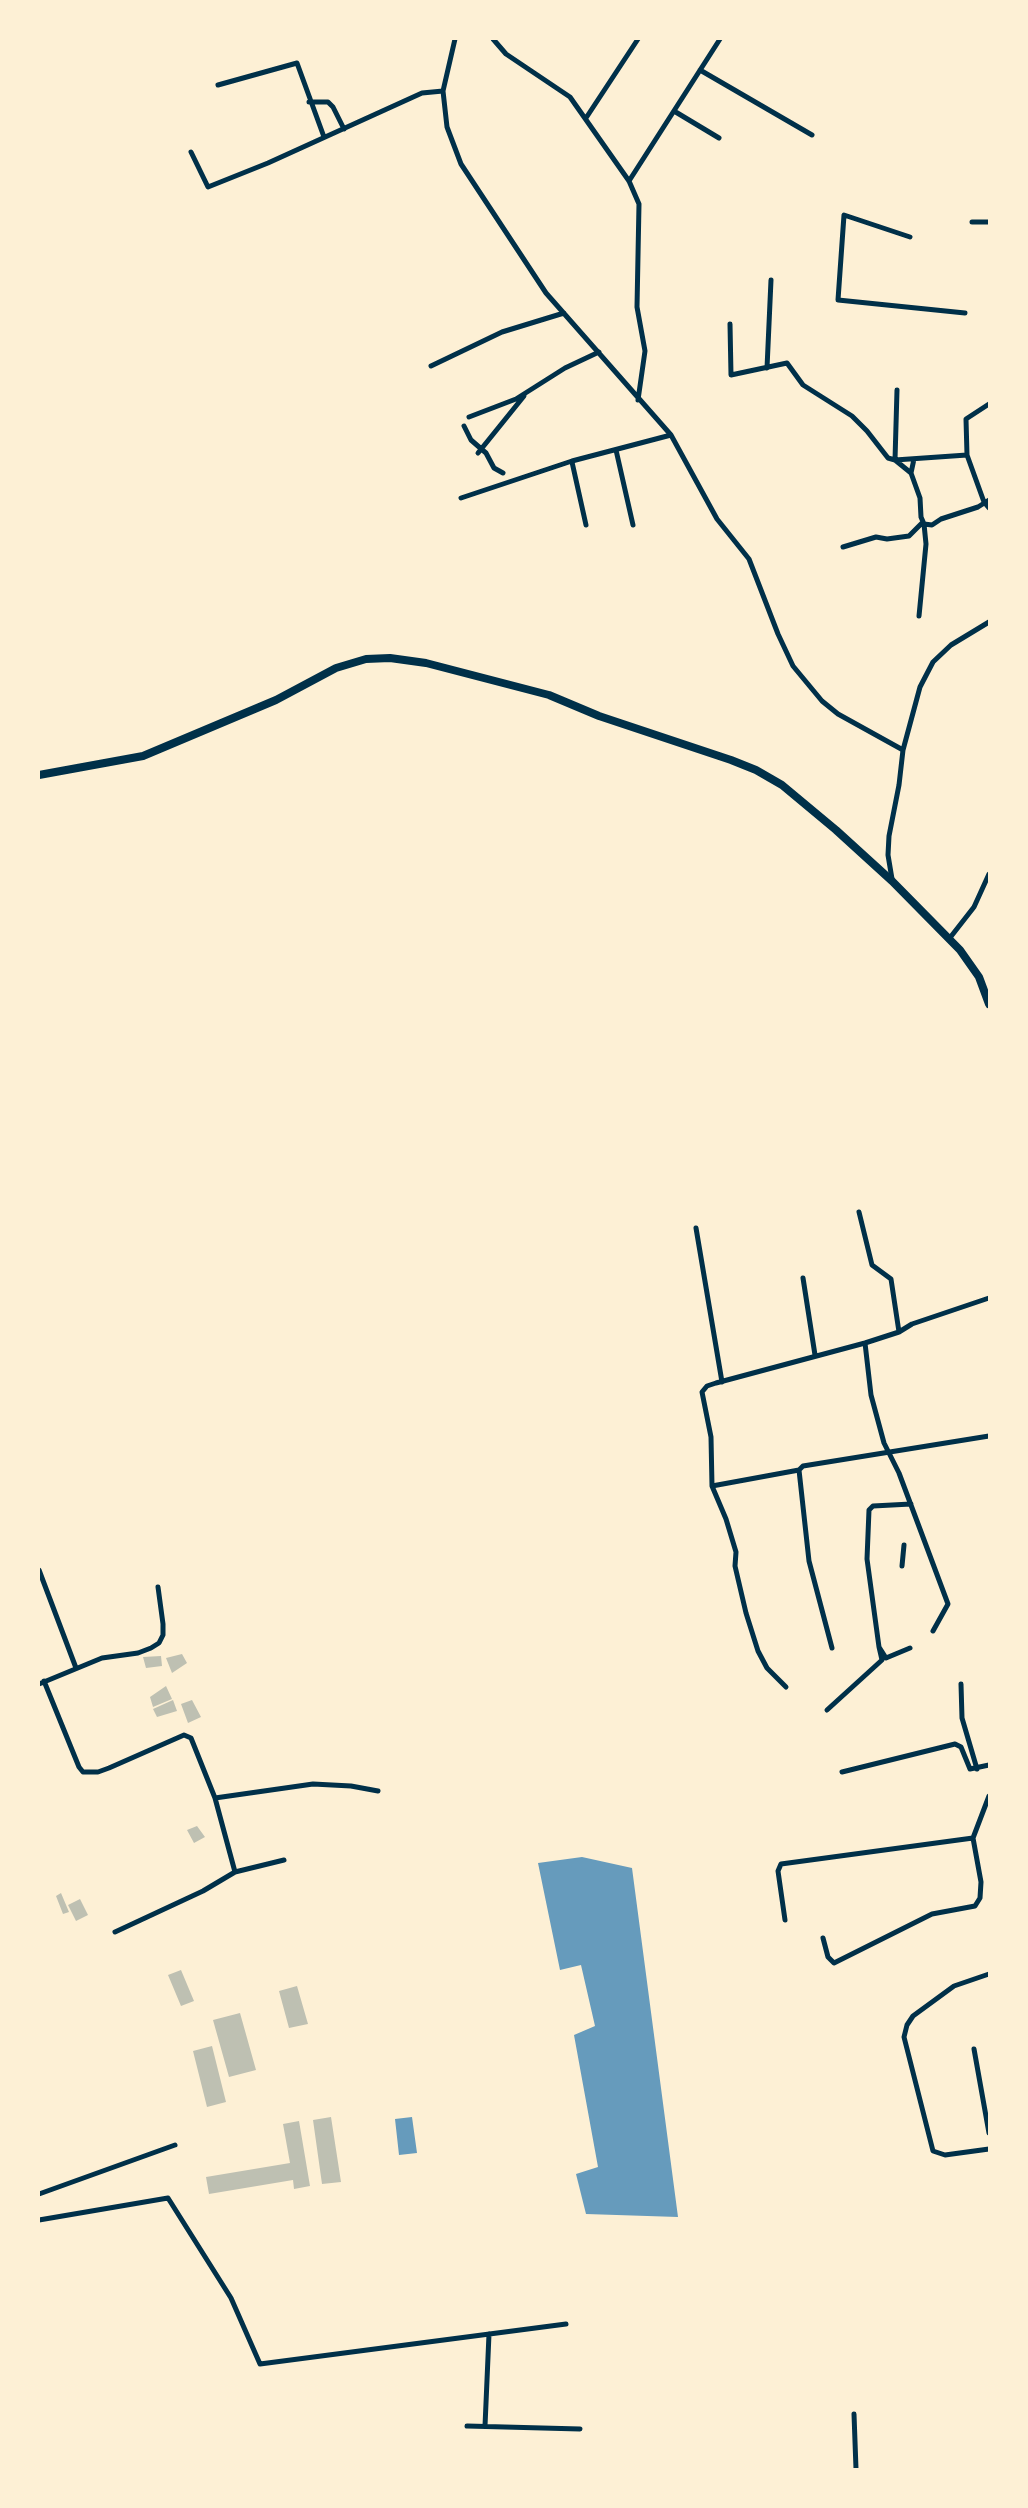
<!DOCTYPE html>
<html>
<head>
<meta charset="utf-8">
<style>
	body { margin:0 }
	#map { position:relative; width:1028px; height:2508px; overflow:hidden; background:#fdf0d5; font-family:Signika,sans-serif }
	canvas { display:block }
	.frame { position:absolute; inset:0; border:40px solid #fdf0d5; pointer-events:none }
</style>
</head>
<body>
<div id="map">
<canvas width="1028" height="2508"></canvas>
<div class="frame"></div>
</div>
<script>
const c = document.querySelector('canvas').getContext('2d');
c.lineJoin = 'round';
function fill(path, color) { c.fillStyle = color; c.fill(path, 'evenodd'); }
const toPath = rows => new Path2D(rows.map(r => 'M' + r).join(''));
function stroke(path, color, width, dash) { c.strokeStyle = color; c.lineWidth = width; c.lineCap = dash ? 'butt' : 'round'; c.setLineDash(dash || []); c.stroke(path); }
const water = toPath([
	[582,1857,632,1868,678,2217,586,2214,576,2174,598,2167,574,2035,595,2026,581,1965,560,1970,538,1863],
	[412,2117,417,2153,399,2155,395,2119]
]);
const building = toPath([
	[182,1654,187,1663,172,1673,166,1658],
	[161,1656,162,1666,146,1668,143,1657],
	[166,1686,172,1699,153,1707,150,1697],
	[173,1700,177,1711,157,1717,153,1709],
	[192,1700,201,1717,188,1723,181,1704],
	[197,1826,205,1837,194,1843,187,1830],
	[61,1893,69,1912,63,1914,56,1896],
	[80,1899,88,1915,76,1921,68,1905],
	[181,1970,194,2001,181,2006,168,1975],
	[297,1986,308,2024,289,2028,279,1991],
	[240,2013,256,2070,229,2077,213,2020],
	[212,2046,226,2102,207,2107,193,2051],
	[331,2117,341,2182,322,2184,313,2120],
	[299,2121,310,2186,294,2189,293,2180,209,2194,206,2177,290,2163,283,2124]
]);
const minor = toPath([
	[455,39,443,91,447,127,461,164,546,293,671,435,717,519,749,559,778,634,793,666,822,701,838,714,903,750],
	[493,39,506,54,570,97,629,181,639,204,637,307,645,351,638,400],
	[700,70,812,135],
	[218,85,297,63,324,137],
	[309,102,328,102,333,107,344,129],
	[674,111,719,138],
	[586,118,638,39],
	[191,152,208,187,268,163,422,93,443,91],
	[629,181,720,39],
	[972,222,989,222],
	[910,237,844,215,838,300,965,313],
	[730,324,731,375,787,363,803,385,852,416,867,431,888,458,895,460,967,455],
	[431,366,502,332,564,313],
	[767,368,771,280],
	[989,404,966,419,967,455,984,502,989,508],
	[469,417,516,399,565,368,599,352],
	[464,426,471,440,486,453,494,468,503,473],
	[616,450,633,525],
	[478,453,524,396],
	[895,460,897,390],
	[895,460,911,473,914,459],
	[572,462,586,525],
	[911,473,920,498,921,517,924,524,932,525,941,519,978,507,989,500],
	[461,498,572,461,671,435],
	[843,547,876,537,887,539,909,536,923,522],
	[919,616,926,544,924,524],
	[892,879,888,855,889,836,899,785,903,750,920,687,933,662,951,645,989,622],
	[949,939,974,907,989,874],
	[859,1212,872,1265,891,1279,899,1332],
	[696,1228,722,1382],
	[803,1278,815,1355],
	[865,1343,871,1395,884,1443,899,1473,948,1604,933,1631],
	[712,1486,799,1470],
	[902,1566,904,1545],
	[39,1570,76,1668],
	[879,1647,867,1559,869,1510,873,1506,911,1504],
	[832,1648,809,1561,799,1470,803,1466,989,1436],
	[44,1681,79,1767,83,1772,98,1772,109,1768,184,1735,191,1738,215,1798,235,1872],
	[39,1684,102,1658,138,1653,151,1648,159,1643,163,1635,163,1624,158,1587],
	[961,1684,962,1718,977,1769],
	[786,1687,767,1668,758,1651,746,1613,735,1566,736,1552,726,1519,712,1486,711,1437,702,1392,707,1386,716,1383,865,1343,899,1332,912,1324,989,1298],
	[827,1710,882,1660,879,1647,886,1658,910,1648],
	[842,1772,955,1744,961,1747,970,1769,989,1765],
	[215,1798,313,1784,351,1786,378,1791],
	[785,1920,778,1871,781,1864,973,1838,989,1796],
	[115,1932,203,1891,235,1872,284,1860],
	[823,1938,828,1957,834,1963,932,1914,975,1906,980,1898,981,1882,973,1838],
	[989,1974,954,1986,913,2016,907,2025,904,2037,933,2151,945,2155,989,2149],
	[974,2049,989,2133],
	[39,2194,175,2145],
	[39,2220,168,2198,231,2298,260,2364,566,2324],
	[854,2414,856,2469],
	[467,2426,580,2429],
	[485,2426,489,2334]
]);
const secondary = toPath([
	[39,775,143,756,276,700,336,668,366,659,390,658,426,663,549,695,599,716,731,760,756,770,782,785,836,830,892,881,960,950,979,977,989,1004]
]);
fill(water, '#669bbc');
fill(building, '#bec0b2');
stroke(minor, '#003049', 5);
stroke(secondary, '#003049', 8);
</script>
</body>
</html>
